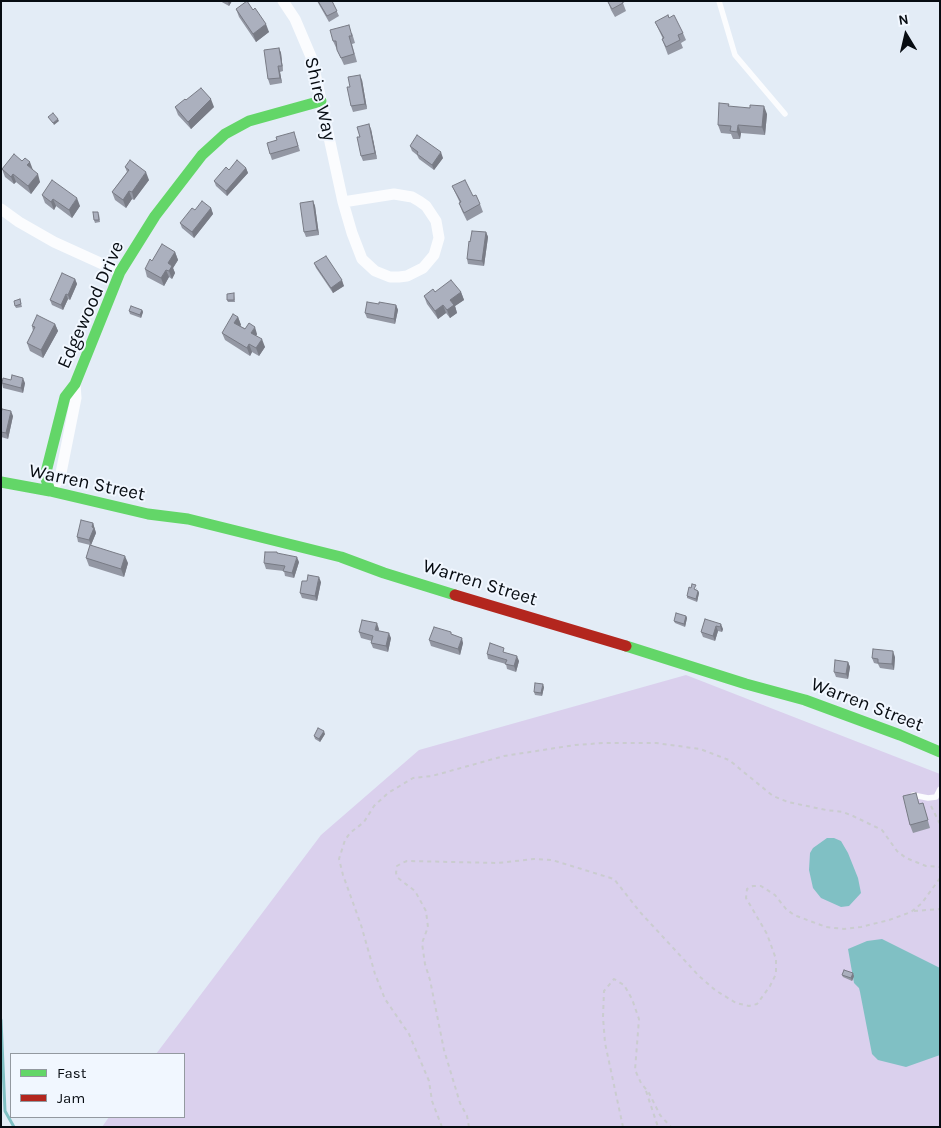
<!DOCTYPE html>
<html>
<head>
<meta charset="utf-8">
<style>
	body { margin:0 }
	#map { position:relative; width:941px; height:1128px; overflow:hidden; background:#e3ecf6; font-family:Karla,sans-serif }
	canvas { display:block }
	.frame { position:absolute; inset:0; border:2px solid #070c12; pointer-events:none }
	.legend { position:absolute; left:10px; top:1053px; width:175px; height:65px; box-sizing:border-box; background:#f1f7ff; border:1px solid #9399a0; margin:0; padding:6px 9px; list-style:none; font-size:15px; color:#070c12 }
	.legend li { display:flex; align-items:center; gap:10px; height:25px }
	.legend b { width:25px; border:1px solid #9399a0 }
	.north { position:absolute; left:881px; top:10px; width:50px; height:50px; -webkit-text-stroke:4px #f1f7ff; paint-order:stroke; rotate:351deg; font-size:14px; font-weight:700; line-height:20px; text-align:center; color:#070c12 }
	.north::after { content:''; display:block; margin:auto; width:18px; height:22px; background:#070c12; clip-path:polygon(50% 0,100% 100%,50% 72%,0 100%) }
</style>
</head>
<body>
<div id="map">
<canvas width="941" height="1128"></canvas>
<div class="frame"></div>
<ul class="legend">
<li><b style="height:6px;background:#63d668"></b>Fast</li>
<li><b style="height:6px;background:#b3261e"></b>Jam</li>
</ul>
<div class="north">N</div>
</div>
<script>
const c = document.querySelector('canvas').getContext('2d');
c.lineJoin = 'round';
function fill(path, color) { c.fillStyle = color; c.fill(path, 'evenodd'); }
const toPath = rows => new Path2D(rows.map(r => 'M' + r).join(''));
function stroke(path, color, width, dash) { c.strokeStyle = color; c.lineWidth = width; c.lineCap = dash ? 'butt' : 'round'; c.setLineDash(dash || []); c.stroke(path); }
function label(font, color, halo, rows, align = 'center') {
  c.font = font + ' Karla,sans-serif'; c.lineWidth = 4; c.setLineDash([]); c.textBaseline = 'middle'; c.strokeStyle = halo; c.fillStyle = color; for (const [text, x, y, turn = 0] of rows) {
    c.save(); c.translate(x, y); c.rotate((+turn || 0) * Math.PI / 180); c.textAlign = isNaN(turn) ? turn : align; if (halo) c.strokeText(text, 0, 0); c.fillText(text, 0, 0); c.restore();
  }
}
const green = toPath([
	[686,675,940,774,940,1127,102,1127,109,1117,184,1117,184,1054,156,1054,321,835,419,750]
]);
const water = toPath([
	[827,838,834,838,841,841,848,853,858,878,861,893,849,906,841,907,821,898,813,888,809,870,810,853,813,848],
	[882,939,940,968,940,1055,906,1067,878,1060,872,1054,860,992,859,988,854,983,848,949,867,941]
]);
const stream = toPath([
	[1,1020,5,1111,14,1127]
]);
const path = toPath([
	[931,806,940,824],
	[914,911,940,909],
	[646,1091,658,1127],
	[442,1127,432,1101,429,1081,421,1062,409,1034,385,999,375,974,361,925,343,875,339,859,345,840,350,833,364,822,374,806,388,793,413,778,432,776,504,756,575,745,603,743,656,743,700,749,729,760,773,796,788,802,826,810,843,812,853,816,882,830,897,851,906,858,926,866,940,867],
	[469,1127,467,1116,460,1103,444,1050,430,980,425,964,422,943,428,927,426,911,415,891,398,878,396,873,397,866,402,863,407,861,498,863,534,859,552,860,614,879,640,912,699,976,715,990,736,1003,749,1006,757,1004,770,986,776,974,776,959,767,934,746,898,747,889,753,886,761,886,775,895,786,909,794,915,826,927,844,929,861,927,889,920,911,912,922,903,940,878],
	[623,1127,605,1043,603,1017,604,991,614,979,624,985,632,999,639,1019,635,1070,641,1083,649,1093,660,1115,671,1127]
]);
const lane = toPath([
	[719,1,735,55,785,114],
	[913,795,928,798,936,797,940,789]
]);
const street = toPath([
	[283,1,295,19,312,59,343,202,352,233,362,259,375,271,390,277,399,277,407,276,423,268,434,255,439,238,436,221,426,206,419,201,412,197,394,194,343,202],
	[1,209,19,222,54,242,120,272],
	[50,491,60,478,76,398,75,384]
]);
const fast = toPath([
	[1,482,50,491,148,514,188,519,341,557,384,573,455,595],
	[50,491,45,476,65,397,75,384,120,272,155,216,202,155,225,134,249,121,321,101],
	[626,646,746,684,805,700,900,735,940,752]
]);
const jam = toPath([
	[455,595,626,646]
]);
const wall = toPath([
	[220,1,232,1,229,6],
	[317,1,332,1,339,16,329,22],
	[609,1,626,1,623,3,626,11,615,17,611,10,608,2],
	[236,9,253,10,269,32,256,42,239,17],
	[669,18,683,33,686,40,681,43,683,48,668,55,662,39,663,39,655,22],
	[352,33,355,43,352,44,357,62,344,65,333,41],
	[279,48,281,53,283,71,280,72,282,83,270,85,268,79],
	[362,80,367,109,353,112,351,106,350,87],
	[186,100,214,107,191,129,178,115,175,107],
	[729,104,729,107,767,114,765,135,741,133,740,139,733,139,731,134,721,133,718,125],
	[371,129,377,159,363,161,361,156],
	[296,138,300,151,272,160,270,154],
	[410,146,443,158,434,170,419,159,417,155,412,151],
	[125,167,149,180,134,200,132,199,126,208,115,200,112,192,127,172],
	[246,168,248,173,227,196,216,186,214,181,229,170],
	[2,169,32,170,40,182,31,194,16,182,14,184,5,177],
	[452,186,473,196,480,204,483,212,467,221,462,211,459,203,460,203],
	[42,195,80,206,72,218,56,206,54,210,45,203],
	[313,201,315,206,319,235,306,237,304,232],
	[211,208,213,214,194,238,182,228,180,223,195,210],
	[99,214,100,222,95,223,94,220],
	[486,232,488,237,484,266,468,264,467,259],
	[175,252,178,260,173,268,175,273,172,279,169,277,164,286,147,277,145,269,152,261],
	[314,263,344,286,333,293,316,268],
	[75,279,77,284,70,300,68,299,63,310,52,305,50,300],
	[435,292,461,292,464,300,455,306,457,313,450,318,446,313,438,319,427,304,424,296],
	[234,293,235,302,228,302,227,300],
	[20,299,22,307,16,308,15,306],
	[379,304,396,305,398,310,395,324,367,318,365,313],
	[142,310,143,312,141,318,130,314,129,311],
	[238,317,241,325,240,326,257,334,256,336,265,347,259,356,252,352,250,356,225,340,222,333],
	[55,324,58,331,43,358,30,351,27,343,33,331,32,326],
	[2,383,25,383,23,393,3,388],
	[1,414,13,416,8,439,1,437],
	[93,523,96,533,91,545,128,563,124,577,89,566,86,558,90,545,78,542,77,537],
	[277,552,278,554,299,562,294,578,285,576,284,571,266,569,264,563],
	[307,581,321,582,317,601,302,598,300,593],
	[697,588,696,590,698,591,699,593,697,602,687,598,687,596],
	[686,616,687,618,685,627,675,623,674,621],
	[705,619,723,629,722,632,718,631,715,641,703,637,701,632],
	[379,629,378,631,391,638,388,652,373,648,371,643,372,641,361,638,359,632],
	[452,635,463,643,460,655,431,646,429,640],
	[506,653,519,661,516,672,507,669,506,664,488,659,487,654],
	[895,657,894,670,880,668,878,664,874,663,872,658],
	[848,662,850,667,848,679,836,677,834,672],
	[544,687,542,696,535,695,534,692],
	[325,734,320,742,315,739,314,736],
	[923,803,930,828,913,833,910,825,920,804],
	[842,975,854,976,852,981,843,977]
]);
const shadedWall = toPath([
	[228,1,232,1,229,6],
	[266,24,269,32,256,42,253,34],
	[279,48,281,53,283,71,282,66],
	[278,66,280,72,282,83,280,78],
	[360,75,362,80,367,109,365,104],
	[211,99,214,107,191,129,188,122],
	[764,106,767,114,765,135,762,127],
	[58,119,59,121,54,125,53,123],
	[369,124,371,129,377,159,375,153],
	[738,125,741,133,740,139,737,132],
	[441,152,443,158,434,170,432,165],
	[30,162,33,170,27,165],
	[246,168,248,173,227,196,226,191],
	[146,172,149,180,134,200,132,192],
	[13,174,16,182,14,184,11,177],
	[38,174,40,182,31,194,28,186],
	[129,191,132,199,126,208,123,200],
	[77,198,80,206,72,218,69,210],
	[53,199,56,206,54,210,51,202],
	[313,201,315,206,319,235,317,230],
	[211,208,213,214,194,238,192,232],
	[486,232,488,237,484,266,482,261],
	[175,252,178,260,173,268,175,273,172,279,169,271,168,263],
	[166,270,169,277,164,286,161,278],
	[75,279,77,284,70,300,68,295],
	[342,280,344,286,333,293,331,288],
	[461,292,464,300,455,306,457,313,450,318,447,310,450,300],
	[66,294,68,299,63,310,61,305],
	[396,305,398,310,395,324,394,319],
	[443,305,446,313,438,319,435,311],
	[142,310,143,312,141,318,140,315],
	[238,317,241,325,237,331,234,323],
	[55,324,58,331,43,358,41,350],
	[255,327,257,334,254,341,251,333],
	[262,339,265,347,259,356,256,348],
	[249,344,252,352,250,356,247,348],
	[23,378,25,383,23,393,21,388],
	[11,411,13,416,8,439,6,433],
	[93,523,96,533,91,545,89,540],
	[125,556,128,563,124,577,121,569],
	[297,557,299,562,294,578,292,573],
	[319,577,321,582,317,601,315,596],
	[698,591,699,593,697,602,696,599],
	[686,616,687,618,685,627,684,624],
	[377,623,379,629,377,635,375,630],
	[721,624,723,629,722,632,720,627],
	[716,626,718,631,715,641,713,636],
	[389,633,391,638,388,652,386,646],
	[462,638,463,643,460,655,458,649],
	[893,651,895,657,894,670,892,664],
	[517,656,519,661,516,672,514,666],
	[848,662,850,667,848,679,846,674],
	[543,684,544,687,542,696,541,693],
	[324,731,325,734,320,742,319,739],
	[853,973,854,976,852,981,851,978]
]);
const building = toPath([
	[247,1,253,10,255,8,266,24,253,34,236,9,247,1],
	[318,1,332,1,337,11,327,16,318,1],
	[609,1,622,1,623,3,612,9,608,2,609,1],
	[668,15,669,18,674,15,683,33,678,35,680,40,666,47,662,39,664,38,655,22,668,15],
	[349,25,352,36,349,36,354,54,341,58,337,50,336,41,333,41,330,30,349,25],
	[279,48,282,66,278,66,280,78,268,79,264,50,279,48],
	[360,75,365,104,351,106,347,87,350,87,348,77,360,75],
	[201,88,211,99,188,122,175,107,185,99,186,100,201,88],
	[719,103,729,104,728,106,750,108,750,105,764,106,762,127,738,125,737,132,730,131,731,126,718,125,719,103],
	[53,113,58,119,53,123,48,117,53,113],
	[369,124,375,153,361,156,357,137,360,137,357,127,369,124],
	[294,132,298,146,270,154,267,143,277,140,276,137,294,132],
	[417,135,441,152,432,165,417,154,418,152,410,146,417,135],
	[14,154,22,161,25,158,30,162,27,165,38,174,28,186,13,174,11,177,2,169,14,154],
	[130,160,146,172,132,192,129,191,123,200,112,192,129,170,125,167,130,160],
	[237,160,246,168,226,191,214,181,226,167,229,170,237,160],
	[52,180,77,198,69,210,53,199,51,202,42,195,52,180],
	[465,180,473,196,476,195,480,204,464,213,459,203,461,202,452,186,465,180],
	[202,201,211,208,192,232,180,223,192,208,195,210,202,201],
	[313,201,317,230,304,232,300,203,313,201],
	[93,212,98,212,99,220,94,220,93,212],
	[472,231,486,232,482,261,467,259,469,241,470,242,472,231],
	[162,244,175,252,168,263,172,266,169,271,166,270,161,278,145,269,150,259,152,261,162,244],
	[326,256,342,280,331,288,314,263,326,256],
	[62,273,75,279,68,295,66,294,61,305,50,300,62,273],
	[451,280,461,292,450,300,454,305,447,310,443,305,435,311,424,296,433,289,435,292,451,280],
	[234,293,234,300,227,300,227,294,234,293],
	[20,299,21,304,15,306,14,301,20,299],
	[367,302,379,304,379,302,396,305,394,319,365,313,367,302],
	[131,306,142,310,140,315,129,311,131,306],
	[233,314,238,317,234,323,245,329,249,323,255,327,251,333,262,339,256,348,249,344,247,348,222,333,233,314],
	[37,315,55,324,41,350,27,343,35,327,32,326,37,315],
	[12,375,23,378,21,388,2,383,3,378,11,380,12,375],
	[2,409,11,411,6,433,1,432,1,414,2,409],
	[81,520,93,523,92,527,94,528,89,540,77,537,81,520],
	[90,545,125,556,121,569,86,558,90,545],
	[265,552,277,552,277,553,297,557,292,573,283,571,285,566,264,563,265,552],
	[308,575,319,577,315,596,300,593,302,581,307,581,308,575],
	[692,584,696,585,694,589,698,591,696,599,687,596,689,587,691,588,692,584],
	[676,613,686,616,684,624,674,621,676,613],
	[705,619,721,624,720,627,716,626,713,636,701,632,705,619],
	[362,620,377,623,375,630,389,633,386,646,371,643,373,636,359,632,362,620],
	[434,627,451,632,451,634,462,638,458,649,429,640,434,627],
	[490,643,504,648,503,652,517,656,514,666,505,664,507,660,487,654,490,643],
	[873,649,893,651,892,664,878,663,878,659,872,658,873,649],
	[835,660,848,662,846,674,834,672,835,660],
	[535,683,543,684,541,693,534,692,535,683],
	[318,728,324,731,319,739,314,736,318,728],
	[916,793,919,804,923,803,928,820,910,825,903,796,916,793],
	[844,970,853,973,851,978,842,975,844,970]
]);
const streetNames = [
	["Shire Way",320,99,77],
	["Edgewood Drive",91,305,-66],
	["Warren Street",87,483,12],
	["Warren Street",480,583,17],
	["Warren Street",867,705,21]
];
fill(green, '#dad0ed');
fill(water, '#80c0c4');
stroke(stream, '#80c0c4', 3);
stroke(path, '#cacccf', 2, [4, 4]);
stroke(lane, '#fbfcfe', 5.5);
stroke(street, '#fbfcfe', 11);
stroke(fast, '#63d668', 11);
stroke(jam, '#b3261e', 11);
fill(wall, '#9397a3');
fill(shadedWall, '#787b85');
fill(building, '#abb0be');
stroke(building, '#787b85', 1);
label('19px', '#070c12', '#f1f7ff', streetNames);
</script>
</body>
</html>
